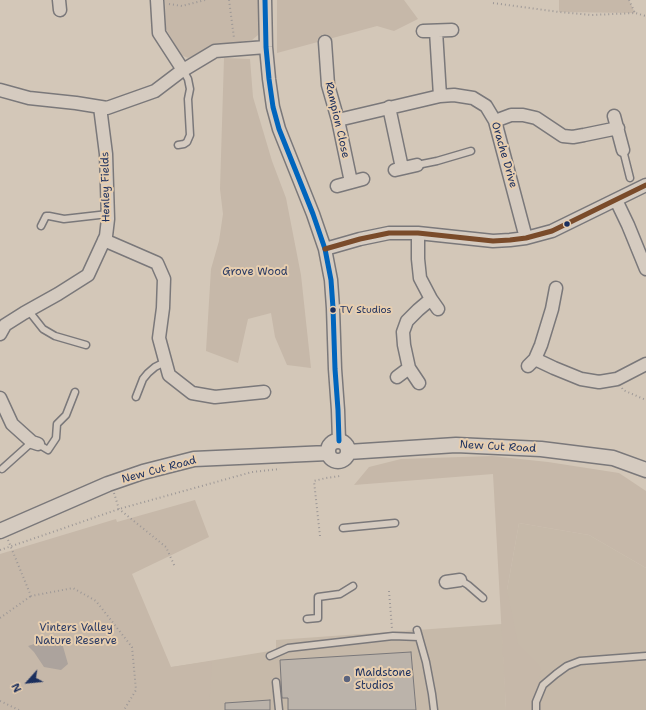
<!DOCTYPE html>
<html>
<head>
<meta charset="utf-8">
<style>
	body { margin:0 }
	#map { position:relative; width:646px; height:710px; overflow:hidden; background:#d3c7b8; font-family:"Shantell Sans",sans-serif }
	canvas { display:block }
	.north { position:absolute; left:8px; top:662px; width:40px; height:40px; -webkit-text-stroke:3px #e7ceaf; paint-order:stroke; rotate:243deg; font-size:11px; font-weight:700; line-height:16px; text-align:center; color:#1b2f5e }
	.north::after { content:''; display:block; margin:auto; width:14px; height:18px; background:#1b2f5e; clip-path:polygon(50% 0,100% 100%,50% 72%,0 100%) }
</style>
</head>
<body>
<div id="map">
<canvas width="646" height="710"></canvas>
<div class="north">N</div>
</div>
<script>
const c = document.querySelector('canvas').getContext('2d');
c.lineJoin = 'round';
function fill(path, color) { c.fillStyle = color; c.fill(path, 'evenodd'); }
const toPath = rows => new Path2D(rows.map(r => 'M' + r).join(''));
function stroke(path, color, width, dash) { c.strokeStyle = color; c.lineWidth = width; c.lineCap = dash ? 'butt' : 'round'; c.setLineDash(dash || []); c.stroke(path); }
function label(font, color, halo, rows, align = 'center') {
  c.font = font + ' "Shantell Sans",sans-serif'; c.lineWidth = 4; c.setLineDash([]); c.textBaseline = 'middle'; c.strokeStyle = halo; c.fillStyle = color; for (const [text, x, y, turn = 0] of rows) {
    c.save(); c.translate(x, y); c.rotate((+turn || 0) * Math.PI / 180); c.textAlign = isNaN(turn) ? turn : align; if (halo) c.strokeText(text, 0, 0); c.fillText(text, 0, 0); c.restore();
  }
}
const built = toPath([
	[519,523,589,535,646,568,646,710,507,710,507,590],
	[502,624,506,710,193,710,172,667,276,650,276,640]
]);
const green = toPath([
	[165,0,259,0,258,35,252,40,222,45,188,58,181,55,166,29],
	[277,0,404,0,418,19,394,31,377,26,277,53],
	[559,0,629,0,635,13,559,12],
	[224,58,250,59,253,97,272,161,286,198,301,275,311,368,287,365,275,337,271,313,248,319,238,363,206,351,211,269,219,241,223,214,220,189],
	[492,456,548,462,619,473,646,491,646,568,589,535,519,523,507,590,518,644,541,668,533,710,506,710,493,474,354,485,369,467,401,459],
	[195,500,209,537,132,574,171,667,212,661,209,710,0,710,0,554,116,519,117,522]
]);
const water = toPath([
	[49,639,62,643,68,664,61,670,44,667,34,652,28,646]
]);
const building = toPath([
	[411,652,416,710,288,710,288,698,282,698,280,660,411,652],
	[270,700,270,710,225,710,225,703,270,700]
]);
const path = toPath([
	[229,0,234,38],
	[629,0,635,13],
	[493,3,559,12,592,15,635,13,646,16],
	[169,4,182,6,205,0],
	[622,388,623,390,646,400],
	[114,493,119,509,166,547,175,567],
	[320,536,314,481,326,478,340,476],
	[8,540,31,596,73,588,96,601,132,647,136,690,124,710],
	[0,550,44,535,119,509,252,472,280,469],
	[389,591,392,629],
	[0,618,31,596],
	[0,701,19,710]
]);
const service = toPath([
	[178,145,184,144,187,142,190,135,188,99,190,89,188,79,183,70],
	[623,150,630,178],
	[417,165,437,161,471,151],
	[41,226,46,216,49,216,64,219,108,214],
	[28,310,43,329,55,336,86,345],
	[136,397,143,379,148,373,155,367,165,362],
	[38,444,48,450,56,438,57,424,66,415,75,392],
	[2,469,32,442],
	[343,528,395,523],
	[460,580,468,585,483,598],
	[307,619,318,618,318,597,340,594,353,586],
	[417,630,426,662,432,694,434,710],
	[270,656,288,648,393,636,419,637],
	[276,682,279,710],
	[536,710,536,702,543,685,556,674,567,666,580,661,646,656]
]);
const minor = toPath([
	[59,0,60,10],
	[157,0,159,33,183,70],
	[265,0,266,47,269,79,273,107,279,129,313,214,325,249,331,280,333,308,335,369,338,410,339,441],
	[423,31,452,30],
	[436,31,440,96],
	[325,42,328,85,338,120,351,182],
	[0,90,29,98,76,103,107,108,155,91,180,72,215,51,266,47],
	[389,107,402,168],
	[614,116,623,150],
	[338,120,440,96,454,95,473,98,486,106,495,121,526,238],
	[495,121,511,115,523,115,536,118,563,136,573,137,584,135,618,128],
	[395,170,417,165],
	[337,186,363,179],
	[616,200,628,225,646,269],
	[418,233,418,259,420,278,431,299,438,309],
	[104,240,157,263,164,279,163,308,159,338,169,375,192,393,215,397,264,392],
	[325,249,360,239,389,233,418,233,493,241,510,240,526,238,552,231,646,185],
	[0,334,5,325,24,313,58,294,88,275,106,236,108,219,106,154,100,107],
	[535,359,554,368,581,379,599,382,617,379,646,364],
	[528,366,535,359,541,345,552,309,556,288],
	[397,377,409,368],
	[419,383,409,368,404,345,403,332,407,321,418,310,431,299],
	[0,398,12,424,32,442,38,444],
	[446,582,460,580]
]);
const tertiary = toPath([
	'328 451a10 10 0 1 1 20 0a10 10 0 1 1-20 0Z',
	[348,452,456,445,541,449,613,458,646,470],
	[0,531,108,484,143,472,194,459,328,453]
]);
const bus1 = toPath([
	[265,0,266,47,269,79,273,107,279,129,313,214,325,249,331,280,333,308,335,369,338,410,339,441]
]);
const bus2 = toPath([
	[325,249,360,239,389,233,418,233,493,241,510,240,526,238,552,231,646,185]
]);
const markers = [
	[567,224,3.5,"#1b2f5e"],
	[333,310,3.5,"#1b2f5e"],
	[347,679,4,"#5b647e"]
];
const busNames = [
	["TV Studios",340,310]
];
const streetNames = [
	["Rampion Close",337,120,77],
	["Orache Drive",504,155,74],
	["Henley Fields",106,187,-91],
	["New Cut Road",498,447,3],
	["New Cut Road",159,470,-15]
];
const parkNames = [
	["Grove Wood",255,272],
	["Vinters Valley",76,628],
	["Nature Reserve",76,641]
];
const poiNames = [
	["Maidstone",355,673],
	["Studios",355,686]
];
fill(built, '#c6b9a9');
fill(green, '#c6b8a9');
fill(water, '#aca39d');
fill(building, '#bbb3aa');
stroke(building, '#7a787a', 1);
stroke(service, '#7a787a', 9);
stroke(minor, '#7a787a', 15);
stroke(tertiary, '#7a787a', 17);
stroke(path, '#9d9897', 2, [1, 3]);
stroke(service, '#d5cbc0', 6);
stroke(minor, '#d5cbc0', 12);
stroke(tertiary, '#d5cbc0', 14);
stroke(bus1, '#0065bd', 5);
stroke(bus2, '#7a4b2a', 5);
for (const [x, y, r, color] of markers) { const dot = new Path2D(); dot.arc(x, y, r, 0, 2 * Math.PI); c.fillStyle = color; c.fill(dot); stroke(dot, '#e7ceaf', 1.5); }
label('10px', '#1b2f5e', '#e7ceaf', busNames, 'left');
label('11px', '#1b2f5e', '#e7ceaf', streetNames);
label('11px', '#2c3c65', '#e7ceaf', parkNames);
label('11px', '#1b2f5e', '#e7ceaf', poiNames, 'left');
</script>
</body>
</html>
